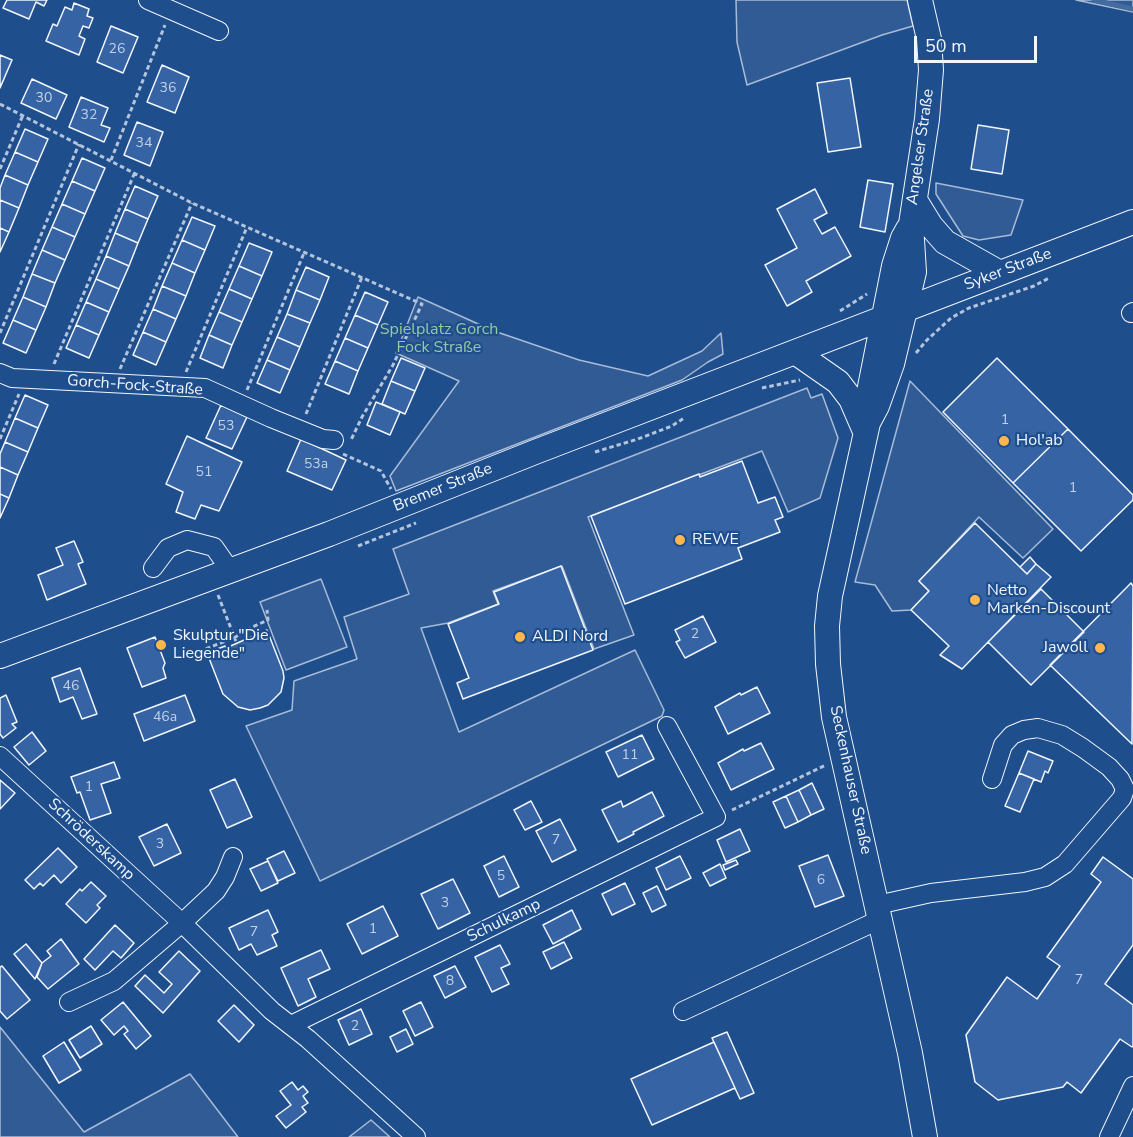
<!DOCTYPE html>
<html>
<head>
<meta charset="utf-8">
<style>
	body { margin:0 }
	#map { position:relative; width:1133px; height:1137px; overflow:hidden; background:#1f4e8c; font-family:"Nunito Sans",sans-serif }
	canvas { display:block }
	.scale { position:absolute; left:914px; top:36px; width:123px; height:27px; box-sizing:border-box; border:3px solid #f2f6ff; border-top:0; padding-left:8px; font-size:18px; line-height:21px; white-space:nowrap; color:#f2f6ff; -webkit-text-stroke:4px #1f4e8c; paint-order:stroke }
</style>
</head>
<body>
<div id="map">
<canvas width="1133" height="1137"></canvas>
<div class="scale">50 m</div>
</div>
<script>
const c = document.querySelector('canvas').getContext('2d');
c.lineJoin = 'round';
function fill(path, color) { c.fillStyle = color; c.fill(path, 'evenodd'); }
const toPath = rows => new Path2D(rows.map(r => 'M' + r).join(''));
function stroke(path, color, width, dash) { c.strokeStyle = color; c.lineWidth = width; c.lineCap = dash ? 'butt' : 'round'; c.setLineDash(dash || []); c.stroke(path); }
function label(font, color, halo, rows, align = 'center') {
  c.font = font + ' "Nunito Sans",sans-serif'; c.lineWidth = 4.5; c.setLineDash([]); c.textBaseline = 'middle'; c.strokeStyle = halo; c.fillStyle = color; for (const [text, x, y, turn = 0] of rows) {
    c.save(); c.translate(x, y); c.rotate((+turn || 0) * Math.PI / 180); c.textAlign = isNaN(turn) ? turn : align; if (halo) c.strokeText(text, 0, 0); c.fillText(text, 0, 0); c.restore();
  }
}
const built = toPath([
	[736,0,907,0,913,26,882,35,747,85,737,42,736,0],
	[1076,0,1133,0,1133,12,1076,0],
	[936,183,1023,200,1011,235,979,240,963,236,936,194,936,183],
	[418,297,494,331,579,360,648,376,702,351,721,333,723,354,708,362,682,380,396,491,390,476,459,381,396,353,418,297],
	[910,381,1053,529,1023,558,979,517,919,581,929,591,911,610,892,611,875,585,855,582,910,381],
	[807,388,811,398,822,394,838,438,820,498,788,512,762,451,588,517,634,635,594,649,562,566,493,591,498,604,448,623,421,628,459,732,635,650,664,710,662,716,320,881,246,726,292,710,294,681,357,659,344,617,409,594,393,549,807,388],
	[321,579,347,647,286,670,260,602,321,579],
	[0,1027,84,1132,190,1074,238,1137,0,1137,0,1027],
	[371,1120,390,1137,349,1137,371,1120]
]);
const stream = toPath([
	[1094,0,1133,9]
]);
const building = toPath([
	[7,0,47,0,44,6,36,2,29,19,3,8,7,0],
	[74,3,89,9,87,16,93,18,89,28,83,26,79,36,85,39,79,55,46,41,53,24,57,26,65,7,72,10,74,3],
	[111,26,138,37,123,73,97,62,111,26],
	[0,55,12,60,0,88,0,55],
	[162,65,189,77,175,113,147,102,162,65],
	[850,78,861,147,828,152,817,83,850,78],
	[32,79,67,95,56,119,21,103,32,79],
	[81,97,108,108,101,125,110,128,104,142,69,127,81,97],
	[137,122,163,132,150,166,124,155,137,122],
	[978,125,1009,130,1002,174,971,169,978,125],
	[25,129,48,139,38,162,15,152,25,129],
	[15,152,38,162,28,185,5,175,15,152],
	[82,158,105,168,95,191,72,181,82,158],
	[5,175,28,185,19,208,0,200,0,188,5,175],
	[868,180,893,184,885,232,860,227,868,180],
	[72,181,95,191,85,214,62,204,72,181],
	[135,186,158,196,148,219,125,209,135,186],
	[815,189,827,213,814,220,822,234,835,227,851,256,806,281,812,292,787,306,765,265,797,248,777,209,815,189],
	[0,200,19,208,9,232,0,228,0,200],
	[62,204,85,214,75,237,52,227,62,204],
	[125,209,148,219,138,243,115,233,125,209],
	[192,217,215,226,205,250,182,240,192,217],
	[52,227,75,237,65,260,42,250,52,227],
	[0,228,9,232,0,252,0,228],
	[115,233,138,243,129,266,106,256,115,233],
	[182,240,205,250,195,273,172,263,182,240],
	[249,243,272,252,262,276,239,266,249,243],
	[42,250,65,260,55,283,32,274,42,250],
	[106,256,129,266,119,289,96,279,106,256],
	[172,263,195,273,186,296,162,286,172,263],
	[239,266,262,276,252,299,229,289,239,266],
	[306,267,329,277,320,300,296,290,306,267],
	[32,274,55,283,46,307,23,297,32,274],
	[96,279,119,289,109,312,86,302,96,279],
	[162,286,186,296,176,319,153,309,162,286],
	[229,289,252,299,242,322,219,312,229,289],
	[296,290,320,300,310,323,287,314,296,290],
	[365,292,388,302,378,325,355,315,365,292],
	[23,297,46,307,36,330,13,320,23,297],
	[86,302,109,312,99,335,76,325,86,302],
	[153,309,176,319,166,342,143,332,153,309],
	[219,312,242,322,232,345,209,335,219,312],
	[287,314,310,323,300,347,277,337,287,314],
	[355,315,378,325,368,348,345,338,355,315],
	[13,320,36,330,26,353,3,343,13,320],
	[76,325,99,335,89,358,66,348,76,325],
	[143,332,166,342,156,365,133,355,143,332],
	[209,335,232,345,223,368,200,358,209,335],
	[277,337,300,347,290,370,267,360,277,337],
	[345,338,368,348,358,371,335,361,345,338],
	[401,358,425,368,415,391,391,381,401,358],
	[997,358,1068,429,1013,483,943,412,997,358],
	[267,360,290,370,280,393,257,383,267,360],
	[335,361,358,371,349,394,325,384,335,361],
	[391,381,415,391,405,414,382,404,391,381],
	[25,395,48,405,38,428,15,418,25,395],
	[376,402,400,412,390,435,367,425,376,402],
	[221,405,247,417,232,449,206,438,221,405],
	[15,418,38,428,28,452,5,442,15,418],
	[1068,429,1133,495,1133,500,1081,551,1013,483,1068,429],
	[187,436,242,462,219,511,201,505,195,519,176,512,183,492,166,484,187,436],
	[301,439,346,460,332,490,287,471,301,439],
	[5,442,28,452,18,475,0,467,0,454,5,442],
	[742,461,758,503,775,497,783,517,775,520,780,532,738,548,742,559,625,604,591,516,699,474,700,477,742,461],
	[0,467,18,475,9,498,0,494,0,467],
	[0,494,9,498,0,518,0,494],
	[975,523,1027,574,1036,564,1051,577,962,669,940,655,949,646,911,610,929,591,919,581,975,523],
	[74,541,83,562,78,564,86,584,47,600,38,575,63,565,56,548,74,541],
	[1030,557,1036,564,1027,574,1020,567,1030,557],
	[561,566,593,650,463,699,457,683,469,678,448,624,499,604,494,592,561,566],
	[1131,583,1133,586,1132,744,1050,665,1131,583],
	[1041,589,1084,632,1031,685,988,642,1041,589],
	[703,616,716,642,685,658,676,642,680,640,675,630,703,616],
	[267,630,283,671,284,678,281,692,268,705,260,708,250,710,238,707,223,694,207,653,225,646,226,648,267,630],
	[155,637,165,663,163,668,166,678,142,687,127,648,155,637],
	[80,668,97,714,82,719,73,697,60,702,52,678,80,668],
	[757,687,770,713,728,734,715,707,740,693,741,695,757,687],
	[6,695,17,722,12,724,16,728,3,738,0,734,0,698,6,695],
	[185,695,195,721,144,741,134,714,185,695],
	[32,732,46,751,29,765,14,747,32,732],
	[642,735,654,759,618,777,606,752,642,735],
	[761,743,774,769,731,790,718,763,743,749,744,751,761,743],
	[1028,751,1053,761,1048,773,1045,771,1041,782,1019,773,1028,751],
	[114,762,120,778,101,784,111,813,90,820,80,792,77,793,71,777,114,762],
	[1019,773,1034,779,1020,812,1005,806,1019,773],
	[235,779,252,817,227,828,210,790,235,779],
	[0,780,15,793,0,809,0,780],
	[812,783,824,809,811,815,799,790,812,783],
	[799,790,811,815,798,822,786,796,799,790],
	[652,792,664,816,633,832,634,834,618,842,602,810,621,801,623,807,652,792],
	[786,796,798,822,785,828,773,802,786,796],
	[531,801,542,822,525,830,514,810,531,801],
	[560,819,576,850,552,862,536,831,560,819],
	[167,824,181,853,154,866,139,837,167,824],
	[740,829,750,851,726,862,717,840,740,829],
	[58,848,77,867,61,883,54,875,43,886,40,883,34,889,25,880,58,848],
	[284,851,295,873,278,881,267,859,284,851],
	[828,855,844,896,815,907,799,866,828,855],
	[504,856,519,887,499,897,484,866,504,856],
	[680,856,691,878,666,890,656,868,680,856],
	[1103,857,1133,879,1133,945,1105,984,1133,1005,1133,1046,1132,1047,1120,1039,1081,1093,1067,1082,1063,1087,998,1100,975,1082,966,1035,1007,977,1037,999,1060,966,1047,957,1101,882,1091,874,1103,857],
	[736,860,738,864,725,870,723,865,736,860],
	[268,861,278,883,261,891,250,869,268,861],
	[720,864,726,878,710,886,703,873,720,864],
	[453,879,470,913,438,929,421,894,453,879],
	[91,882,106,896,97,905,100,908,86,923,66,904,80,889,82,891,91,882],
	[625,883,635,904,612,915,602,894,625,883],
	[657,886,666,905,652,912,643,893,657,886],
	[383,906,398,936,362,954,347,924,383,906],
	[268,910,278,932,272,935,277,946,257,955,251,944,239,950,229,928,268,910],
	[572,910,581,929,553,944,543,925,572,910],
	[115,925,134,943,121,958,113,951,95,970,84,959,115,925],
	[61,939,79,964,48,989,37,977,42,963,51,956,47,951,61,939],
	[564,942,572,958,551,969,543,952,564,942],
	[26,944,42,963,35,979,14,954,26,944],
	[500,945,510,964,501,968,509,984,492,992,475,957,500,945],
	[321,950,330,969,308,979,316,997,298,1006,281,968,321,950],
	[179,951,200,971,163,1013,135,986,145,975,164,993,172,984,159,972,179,951],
	[2,966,30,1000,7,1019,0,1011,0,967,2,966],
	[455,966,466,987,445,998,434,976,455,966],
	[123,1002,151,1036,136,1049,124,1034,128,1031,124,1026,114,1035,101,1020,123,1002],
	[421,1002,433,1027,415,1036,403,1011,421,1002],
	[234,1005,254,1025,239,1042,218,1021,234,1005],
	[361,1009,372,1034,349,1045,338,1020,361,1009],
	[91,1026,102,1044,80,1058,69,1040,91,1026],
	[406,1029,413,1044,397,1052,390,1037,406,1029],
	[727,1032,754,1093,740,1099,712,1038,727,1032],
	[64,1042,81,1070,59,1083,43,1056,64,1042],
	[714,1042,735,1088,652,1125,631,1079,714,1042],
	[292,1082,298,1090,303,1086,308,1092,303,1096,308,1103,302,1107,306,1112,286,1128,276,1116,291,1105,280,1091,292,1082]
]);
const path = toPath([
	[0,104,192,203,422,304,393,365,362,417,351,440],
	[111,160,165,25],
	[0,169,23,115],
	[840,311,867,294],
	[0,333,79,144],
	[916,353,927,340,951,318,969,308,1034,286,1049,278],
	[54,364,135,172],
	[120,369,192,203],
	[186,372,247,227],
	[762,388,800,380],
	[247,390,304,253],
	[306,414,362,277],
	[0,439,19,394],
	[595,452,638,439,672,426,684,418],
	[343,454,381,471,391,489],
	[358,546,416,523],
	[218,595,237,644],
	[192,654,234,638,248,629,268,620,267,610],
	[732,810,826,765]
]);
const minor = toPath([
	[148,0,219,31],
	[1131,313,1133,312],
	[0,373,12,378,205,388,271,418,323,439,334,440],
	[153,568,168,548,187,540,214,547,230,570],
	[0,756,182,923,272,1011,308,1039,416,1137],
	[877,905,931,893,1025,882,1045,877,1065,864,1122,798,1125,789,1120,779,1109,767,1083,748,1062,735,1038,728,1024,730,1012,735,1003,745,992,779],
	[69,1002,114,981,182,923,216,891,225,877,233,857],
	[683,1011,881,919],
	[291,1025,716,817,667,726],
	[1109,1137,1133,1086]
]);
const major = toPath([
	[920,0,929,39,931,70,927,119,911,224,914,272,892,364,877,406,868,423,830,596,827,626,828,664,834,717,910,1053,925,1137],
	[915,200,931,226,945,242,1000,273],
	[795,352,838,382,851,399,864,429],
	[867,402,894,266,903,238,908,229],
	[0,656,329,534,535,452,1133,222]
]);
const markers = [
	[1004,441,6,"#ffb74d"],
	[680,540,6,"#ffb74d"],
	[975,600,6,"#ffb74d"],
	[520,637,6,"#ffb74d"],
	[161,645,6,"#ffb74d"],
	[1100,648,6,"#ffb74d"]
];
const numberNames = [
	["26",117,50],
	["36",168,89],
	["30",44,99],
	["32",89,116],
	["34",144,144],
	["1",1005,421],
	["53",226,427],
	["53a",316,465],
	["51",204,473],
	["1",1073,489],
	["2",695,635],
	["46",71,687],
	["46a",165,718],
	["11",630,756],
	["1",89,788],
	["7",556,841],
	["3",160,845],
	["5",501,877],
	["6",821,881],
	["3",445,904],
	["1",373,930],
	["7",254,933],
	["7",1079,981],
	["8",450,982],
	["2",355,1027]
];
const streetNames = [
	["Angelser Straße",921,147,-82],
	["Syker Straße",1008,270,-21],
	["Gorch-Fock-Straße",135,386,4],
	["Bremer Straße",443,488,-22],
	["Seckenhauser Straße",850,780,78],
	["Schröderskamp",91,840,43],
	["Schulkamp",504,921,-26]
];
const parkNames = [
	["Spielplatz Gorch",439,330],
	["Fock Straße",439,348]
];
const poiNames = [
	["Hol'ab",1016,441],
	["REWE",692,540],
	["Netto",987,591],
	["Marken-Discount",987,609],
	["Skulptur \"Die",173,636],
	["Liegende\"",173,654],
	["ALDI Nord",532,637],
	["Jawoll",1088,648,"right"]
];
fill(built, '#305b95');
stroke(built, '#a8bbd7', 1.5);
stroke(stream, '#446ba0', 5);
fill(building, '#3563a3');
stroke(building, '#f2f6ff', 1.5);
stroke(minor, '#f2f6ff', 20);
stroke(major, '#f2f6ff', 26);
stroke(path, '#b3c4dc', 3, [4.5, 3]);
stroke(minor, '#1f4e8c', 18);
stroke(major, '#1f4e8c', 24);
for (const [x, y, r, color] of markers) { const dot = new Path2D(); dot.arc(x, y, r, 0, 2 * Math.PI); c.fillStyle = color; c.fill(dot); stroke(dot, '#1f4e8c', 2); }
label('14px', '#c3d1e8', null, numberNames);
label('16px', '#f2f6ff', '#1f4e8c', streetNames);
label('16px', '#97c8a6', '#1f4e8c', parkNames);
label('16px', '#f2f6ff', '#1f4e8c', poiNames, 'left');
</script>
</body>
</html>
